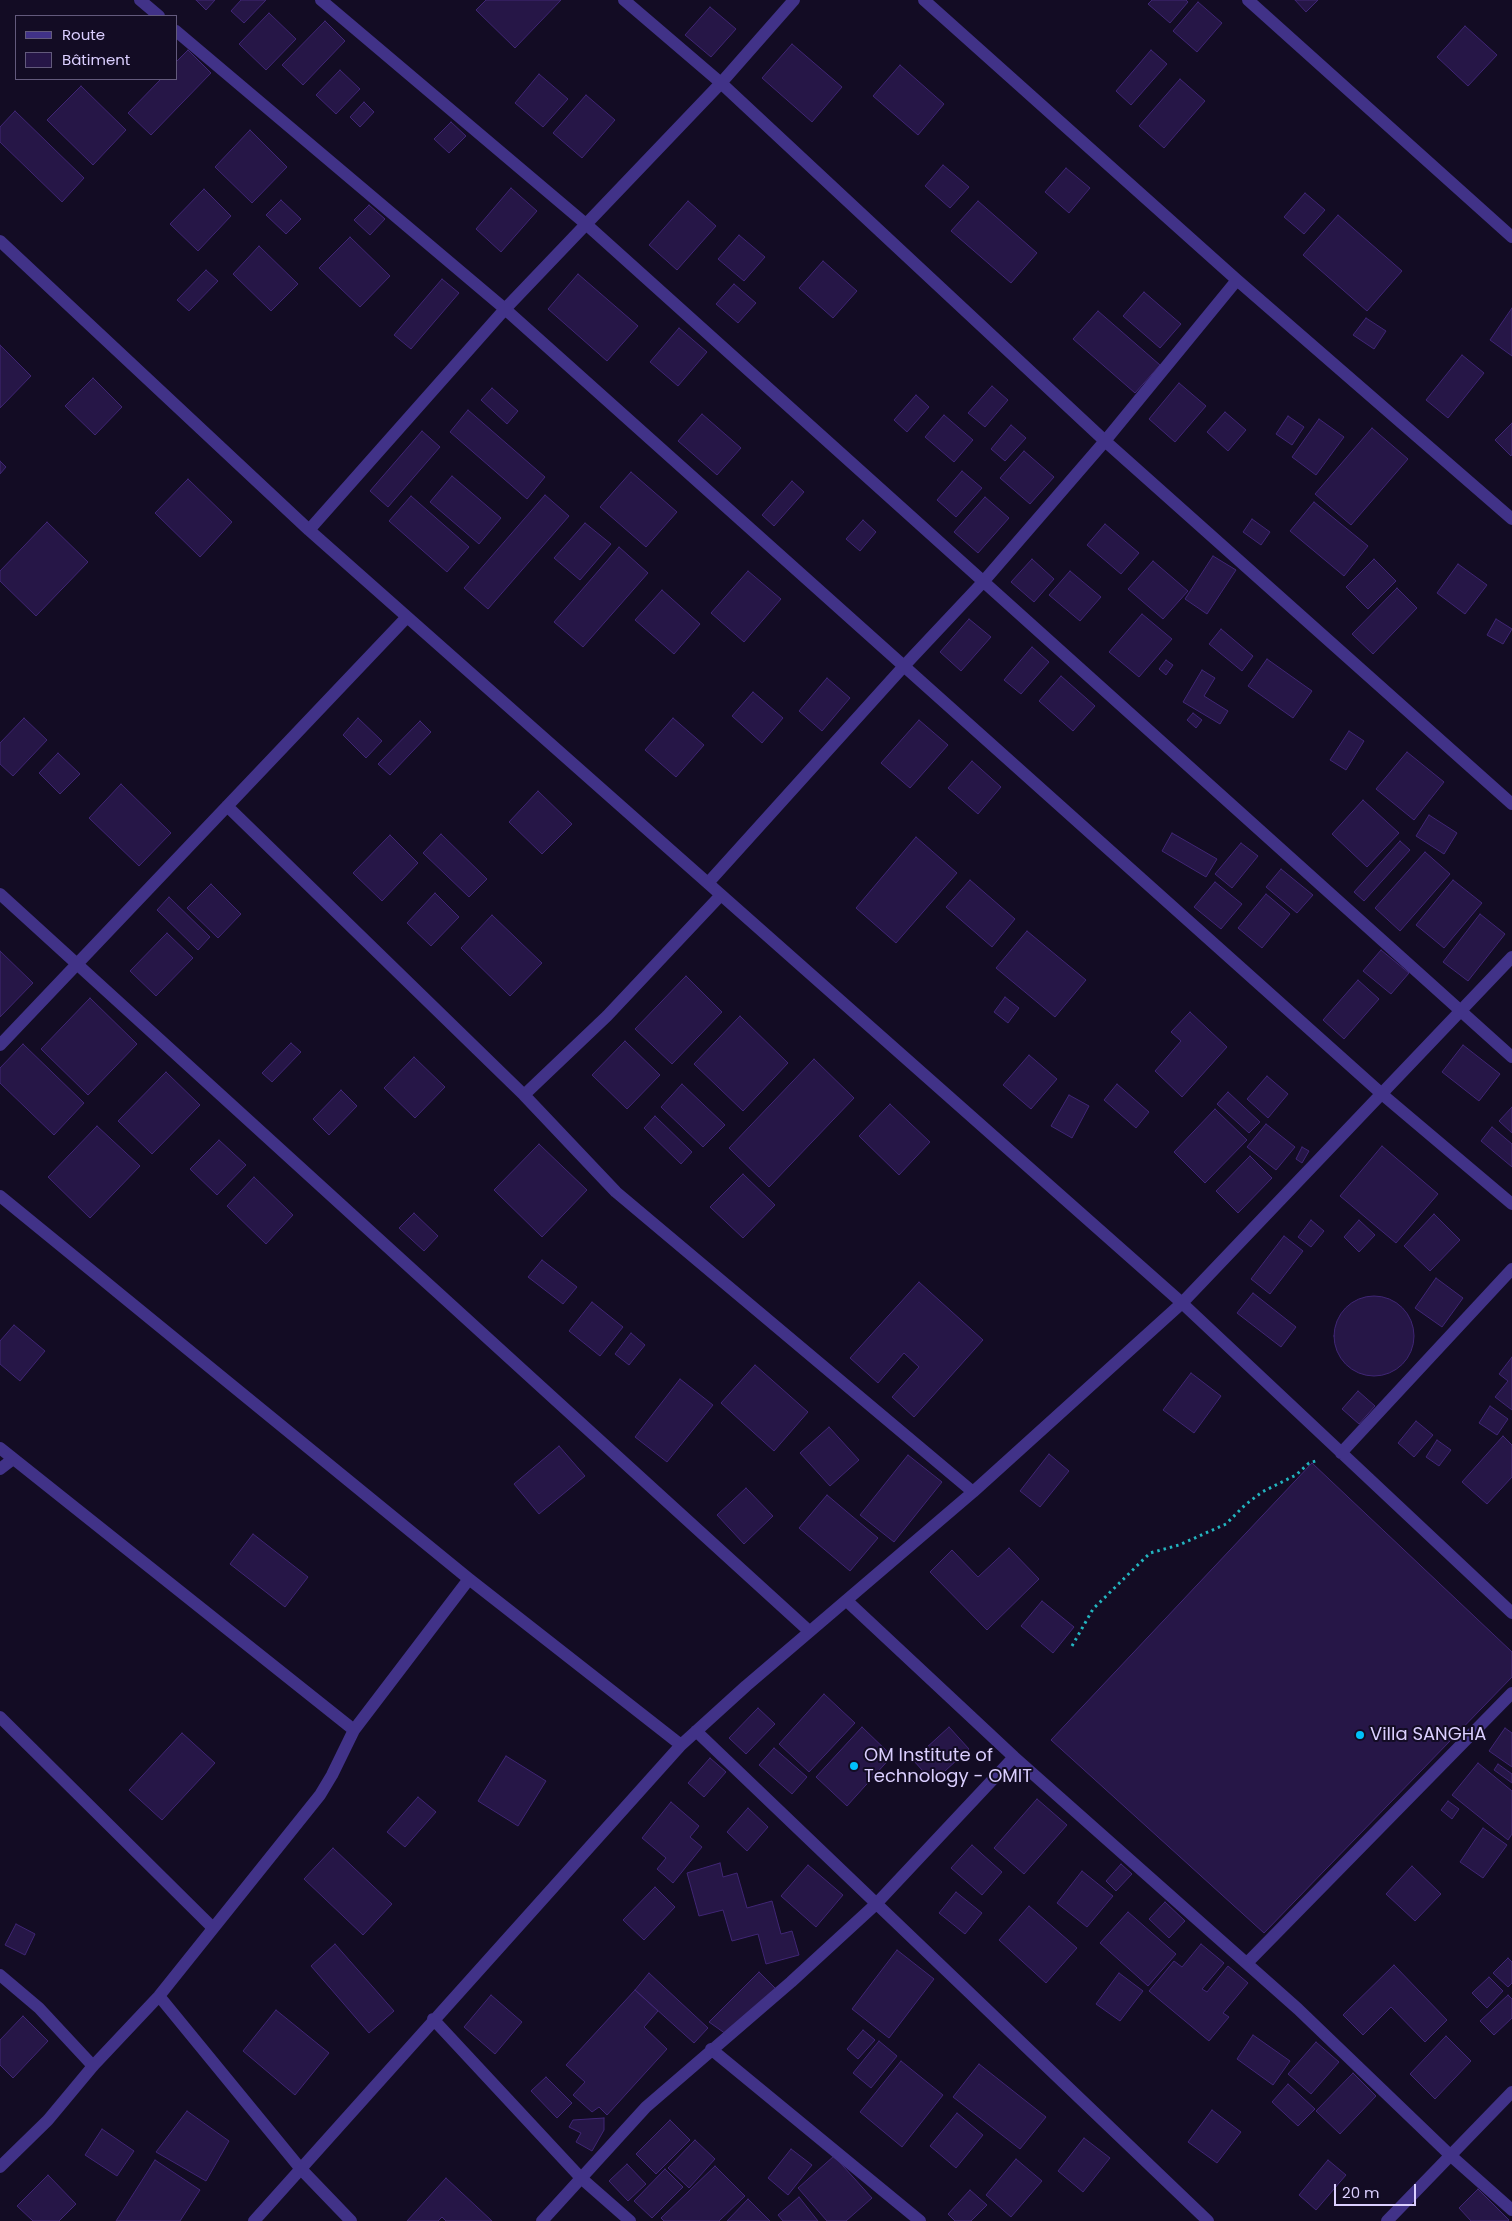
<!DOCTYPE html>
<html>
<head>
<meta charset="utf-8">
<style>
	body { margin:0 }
	#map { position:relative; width:1512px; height:2221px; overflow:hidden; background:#130c24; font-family:Poppins,sans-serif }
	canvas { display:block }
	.legend { position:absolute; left:15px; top:15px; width:162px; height:65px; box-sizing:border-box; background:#130c24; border:1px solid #635a7c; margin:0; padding:6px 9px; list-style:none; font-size:15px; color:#dbcfff }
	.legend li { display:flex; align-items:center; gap:10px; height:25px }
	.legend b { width:25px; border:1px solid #635a7c }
	.scale { position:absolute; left:1334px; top:2184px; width:82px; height:22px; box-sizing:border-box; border:2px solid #dbcfff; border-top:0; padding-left:6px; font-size:15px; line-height:18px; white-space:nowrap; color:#dbcfff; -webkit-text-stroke:4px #130c24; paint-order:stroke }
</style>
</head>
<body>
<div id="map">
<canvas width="1512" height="2221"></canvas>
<ul class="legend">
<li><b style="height:6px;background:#413288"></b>Route</li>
<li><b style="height:14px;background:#261647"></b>Bâtiment</li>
</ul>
<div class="scale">20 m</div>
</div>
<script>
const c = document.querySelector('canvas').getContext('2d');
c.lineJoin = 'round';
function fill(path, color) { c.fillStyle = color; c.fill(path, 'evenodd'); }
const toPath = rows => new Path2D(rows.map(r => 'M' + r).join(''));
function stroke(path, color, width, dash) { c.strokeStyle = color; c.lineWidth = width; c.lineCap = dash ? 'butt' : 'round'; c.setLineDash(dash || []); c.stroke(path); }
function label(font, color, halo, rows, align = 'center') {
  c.font = font + ' Poppins,sans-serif'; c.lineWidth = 4; c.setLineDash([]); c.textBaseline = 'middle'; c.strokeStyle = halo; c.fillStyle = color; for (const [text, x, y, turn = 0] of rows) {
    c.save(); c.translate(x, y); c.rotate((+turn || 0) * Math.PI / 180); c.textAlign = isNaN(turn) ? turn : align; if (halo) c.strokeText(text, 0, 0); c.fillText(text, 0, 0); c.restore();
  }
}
const building = toPath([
	[196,0,215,0,206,10,196,0],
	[241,0,266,0,244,23,231,11,241,0],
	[486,0,561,0,515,48,476,10,486,0],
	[1152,0,1186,0,1188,2,1170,23,1148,4,1152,0],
	[1295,0,1318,0,1306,12,1295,0],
	[1198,2,1222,23,1197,52,1173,31,1198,2],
	[710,7,736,29,711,57,685,35,710,7],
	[269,13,296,39,266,70,239,44,269,13],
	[325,21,345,41,303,85,282,65,325,21],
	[1465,26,1497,55,1468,86,1437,57,1465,26],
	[792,44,842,87,812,122,762,78,792,44],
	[188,50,211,73,151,135,128,113,161,79,176,79,176,62,188,50],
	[1151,50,1167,64,1131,105,1116,91,1151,50],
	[900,65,944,104,918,135,873,96,900,65],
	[340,70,360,89,336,114,316,95,340,70],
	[539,74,568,99,543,127,515,103,539,74],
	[1180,79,1205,101,1164,148,1139,126,1180,79],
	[81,86,126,130,93,165,47,120,81,86],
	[586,95,615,120,582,158,553,133,586,95],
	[364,102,374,112,360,127,350,117,364,102],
	[15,111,84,178,62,202,0,142,0,127,15,111],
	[451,122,466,136,449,153,434,139,451,122],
	[250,130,287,167,252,203,215,167,250,130],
	[943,165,969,187,950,208,925,186,943,165],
	[1066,168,1090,188,1069,213,1045,192,1066,168],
	[511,188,537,211,501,252,476,229,511,188],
	[204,189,231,216,198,251,170,224,204,189],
	[1305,193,1325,210,1304,234,1284,217,1305,193],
	[281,200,301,219,286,234,266,215,281,200],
	[688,201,716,226,677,270,649,245,688,201],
	[978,201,1037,253,1011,283,951,231,978,201],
	[369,205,385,219,370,235,354,220,369,205],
	[1338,215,1402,271,1367,311,1303,255,1338,215],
	[739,235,765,257,744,281,718,259,739,235],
	[350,237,390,276,360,307,319,268,350,237],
	[259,246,298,284,271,311,233,274,259,246],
	[823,261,857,291,833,318,799,288,823,261],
	[206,270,218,281,189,311,177,300,206,270],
	[578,274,638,326,607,361,548,309,578,274],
	[442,279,459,293,411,349,394,335,442,279],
	[734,284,756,303,738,323,716,304,734,284],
	[1144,292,1181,324,1160,348,1123,316,1144,292],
	[1512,308,1512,356,1490,340,1512,308],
	[1098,311,1160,365,1135,393,1073,339,1098,311],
	[1366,318,1386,331,1374,349,1353,335,1366,318],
	[679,328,707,352,678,386,650,362,679,328],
	[0,345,31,376,0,408,0,345],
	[1462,355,1484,373,1448,418,1426,400,1462,355],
	[93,378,122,407,95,435,65,406,93,378],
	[1179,383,1206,406,1175,442,1149,419,1179,383],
	[992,386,1008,400,985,427,968,413,992,386],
	[492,388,518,411,507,424,481,400,492,388],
	[916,395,929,407,907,432,894,420,916,395],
	[468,410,545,477,527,499,450,432,468,410],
	[1225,412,1246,430,1228,451,1207,432,1225,412],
	[702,414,741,448,717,475,678,441,702,414],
	[944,415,973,440,954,462,925,437,944,415],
	[1288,416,1304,427,1292,445,1276,434,1288,416],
	[1319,419,1344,437,1316,475,1292,457,1319,419],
	[1512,423,1512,454,1511,456,1495,440,1512,423],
	[1011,425,1026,438,1005,461,991,449,1011,425],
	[1372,428,1408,459,1351,525,1315,494,1372,428],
	[422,431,440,447,388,507,370,491,422,431],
	[1024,451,1054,477,1030,504,1000,478,1024,451],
	[0,461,6,467,0,474,0,461],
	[962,471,982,488,956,517,937,500,962,471],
	[631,472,677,512,646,547,600,507,631,472],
	[452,476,501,518,479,544,430,502,452,476],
	[188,479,232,522,200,557,155,513,188,479],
	[792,481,804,492,774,526,762,515,792,481],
	[545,495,569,516,488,609,464,588,545,495],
	[411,496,469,547,447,572,389,521,411,496],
	[985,497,1009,518,978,553,954,532,985,497],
	[1314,502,1368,546,1344,576,1290,531,1314,502],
	[1252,519,1270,532,1261,545,1243,532,1252,519],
	[863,520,876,532,860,551,846,539,863,520],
	[47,522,88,562,36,616,0,581,0,571,47,522],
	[585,523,611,544,580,580,554,558,585,523],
	[1105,524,1139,553,1121,574,1087,545,1105,524],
	[619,547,648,573,583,647,554,622,619,547],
	[1213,556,1236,570,1207,614,1185,599,1213,556],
	[1032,559,1054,579,1034,602,1011,582,1032,559],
	[1374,559,1396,581,1368,609,1346,587,1374,559],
	[1153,561,1188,591,1163,619,1128,589,1153,561],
	[1458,564,1487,585,1465,614,1437,593,1458,564],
	[748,571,781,599,744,642,711,613,748,571],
	[1070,571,1101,597,1080,621,1049,595,1070,571],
	[1397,588,1417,608,1373,654,1352,634,1397,588],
	[662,590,700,624,674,654,635,620,662,590],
	[1142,614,1172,639,1139,677,1109,652,1142,614],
	[969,619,991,637,961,671,940,652,969,619],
	[1496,619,1512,629,1503,644,1487,635,1496,619],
	[1221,629,1253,656,1242,671,1209,644,1221,629],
	[1032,647,1049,662,1021,694,1004,680,1032,647],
	[1267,659,1312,691,1293,718,1248,686,1267,659],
	[1166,660,1173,665,1166,675,1159,669,1166,660],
	[1202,670,1215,678,1204,696,1228,711,1220,724,1183,702,1202,670],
	[1061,676,1095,706,1073,731,1039,701,1061,676],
	[827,678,850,698,822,731,799,711,827,678],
	[753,692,783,718,762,743,732,716,753,692],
	[1193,713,1202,720,1196,728,1187,720,1193,713],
	[24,718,47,740,13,776,0,764,0,743,24,718],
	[358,718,382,741,366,758,343,735,358,718],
	[673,718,704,745,676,777,645,750,673,718],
	[919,720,948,745,910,788,881,763,919,720],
	[420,721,431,732,390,775,378,764,420,721],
	[1349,731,1364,741,1346,770,1330,760,1349,731],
	[1407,752,1444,782,1414,820,1376,789,1407,752],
	[58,753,80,774,60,794,39,773,58,753],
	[972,761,1001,787,978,814,948,788,972,761],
	[121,784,171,833,139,866,89,818,121,784],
	[538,791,572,824,542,854,509,822,538,791],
	[1363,800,1399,833,1367,867,1332,834,1363,800],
	[1429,815,1457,833,1444,854,1416,836,1429,815],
	[1172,833,1217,859,1206,877,1162,851,1172,833],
	[441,834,487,879,469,897,423,853,441,834],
	[390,835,418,863,382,901,353,873,390,835],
	[916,837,957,873,896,943,856,908,916,837],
	[1400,841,1410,850,1364,901,1354,892,1400,841],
	[1241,843,1258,856,1232,888,1215,874,1241,843],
	[1425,852,1450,874,1400,931,1375,908,1425,852],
	[1281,869,1313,895,1297,913,1266,887,1281,869],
	[970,880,1015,919,992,947,946,907,970,880],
	[1453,880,1482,903,1444,948,1416,925,1453,880],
	[1215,882,1242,904,1221,929,1194,907,1215,882],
	[211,884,241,914,218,938,187,908,211,884],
	[435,893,459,917,431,946,407,923,435,893],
	[1266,894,1290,914,1262,948,1238,928,1266,894],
	[169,897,210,937,198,950,157,910,169,897],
	[1480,914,1505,934,1468,981,1443,962,1480,914],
	[492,915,542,963,510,996,461,948,492,915],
	[1027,931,1086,980,1055,1017,996,968,1027,931],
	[167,933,193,958,156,996,130,971,167,933],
	[1381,950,1409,973,1391,994,1363,971,1381,950],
	[0,951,33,983,0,1017,0,951],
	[686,976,722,1012,672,1064,635,1029,686,976],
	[1358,980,1379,999,1344,1039,1323,1020,1358,980],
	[1005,997,1019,1008,1008,1023,994,1012,1005,997],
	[90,998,137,1044,88,1095,41,1049,90,998],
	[1190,1012,1227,1047,1182,1097,1155,1071,1181,1041,1171,1032,1190,1012],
	[740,1016,788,1063,743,1111,694,1064,740,1016],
	[625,1041,660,1075,627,1109,592,1075,625,1041],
	[291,1043,301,1052,272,1082,262,1073,291,1043],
	[23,1044,84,1103,54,1135,0,1083,0,1068,23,1044],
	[1463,1045,1500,1074,1479,1101,1442,1072,1463,1045],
	[1029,1055,1057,1079,1031,1109,1003,1085,1029,1055],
	[414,1057,445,1087,415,1118,384,1088,414,1057],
	[814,1059,854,1098,769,1187,729,1148,814,1059],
	[166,1072,200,1105,152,1154,118,1121,166,1072],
	[1267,1076,1288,1094,1268,1118,1247,1099,1267,1076],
	[682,1084,725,1125,703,1147,661,1107,682,1084],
	[1117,1084,1149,1112,1136,1128,1104,1100,1117,1084],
	[341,1090,357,1106,329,1135,313,1119,341,1090],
	[1228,1092,1260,1122,1249,1133,1217,1104,1228,1092],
	[1069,1095,1089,1106,1072,1138,1051,1126,1069,1095],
	[890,1104,930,1142,899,1175,859,1136,890,1104],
	[1512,1107,1512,1133,1499,1121,1512,1107],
	[1215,1109,1247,1140,1205,1183,1174,1152,1215,1109],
	[655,1116,692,1152,681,1164,644,1128,655,1116],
	[1266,1124,1295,1147,1276,1170,1247,1147,1266,1124],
	[97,1126,140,1166,90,1218,48,1177,97,1126],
	[1492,1127,1512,1144,1512,1167,1481,1141,1492,1127],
	[219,1140,246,1165,217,1195,190,1169,219,1140],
	[539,1144,587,1190,542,1237,494,1190,539,1144],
	[1382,1146,1438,1194,1396,1243,1340,1196,1382,1146],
	[1302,1147,1309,1151,1302,1163,1296,1159,1302,1147],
	[1250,1156,1272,1178,1238,1213,1216,1191,1250,1156],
	[743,1174,775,1205,743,1238,710,1207,743,1174],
	[254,1177,293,1215,266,1244,227,1206,254,1177],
	[414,1213,438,1236,424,1251,399,1228,414,1213],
	[1434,1214,1460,1240,1430,1271,1404,1246,1434,1214],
	[1311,1220,1324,1231,1311,1247,1298,1237,1311,1220],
	[1359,1220,1375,1235,1359,1252,1344,1237,1359,1220],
	[1284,1236,1303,1251,1270,1294,1251,1279,1284,1236],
	[542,1260,577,1287,563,1304,528,1277,542,1260],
	[1436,1278,1463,1298,1442,1327,1415,1308,1436,1278],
	[919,1282,983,1340,914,1417,892,1397,919,1367,904,1353,878,1383,850,1358,919,1282],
	[1253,1293,1296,1327,1281,1347,1237,1313,1253,1293],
	'1334 1336a40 40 0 1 1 80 0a40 40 0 1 1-80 0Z',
	[592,1302,623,1327,600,1356,569,1331,592,1302],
	[14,1325,45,1351,20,1381,0,1364,0,1341,14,1325],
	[631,1333,645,1345,629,1365,615,1354,631,1333],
	[1512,1357,1512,1410,1495,1397,1508,1381,1499,1374,1512,1357],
	[755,1365,808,1412,774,1451,721,1403,755,1365],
	[1191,1373,1221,1396,1194,1433,1163,1410,1191,1373],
	[680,1379,713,1405,667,1462,635,1437,680,1379],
	[1358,1391,1375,1406,1359,1424,1342,1409,1358,1391],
	[1490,1406,1508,1419,1497,1435,1479,1423,1490,1406],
	[1416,1421,1433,1435,1414,1457,1398,1443,1416,1421],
	[829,1427,859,1460,830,1486,800,1453,829,1427],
	[1503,1436,1512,1445,1512,1477,1487,1504,1462,1482,1503,1436],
	[1437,1440,1451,1450,1439,1466,1426,1457,1437,1440],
	[559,1446,585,1476,539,1514,514,1484,559,1446],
	[1049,1454,1069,1471,1040,1507,1020,1491,1049,1454],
	[908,1455,942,1482,894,1542,860,1515,908,1455],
	[1312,1463,1512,1652,1512,1677,1264,1933,1051,1740,1312,1463],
	[746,1488,773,1516,744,1544,717,1515,746,1488],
	[827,1495,878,1538,850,1571,799,1528,827,1495],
	[253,1534,308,1577,285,1607,230,1564,253,1534],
	[1009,1548,1039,1579,987,1630,930,1572,952,1550,978,1577,1009,1548],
	[1042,1601,1074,1627,1053,1653,1021,1626,1042,1601],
	[824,1694,855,1723,809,1772,779,1744,824,1694],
	[758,1708,775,1724,746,1754,729,1738,758,1708],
	[862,1727,892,1756,847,1806,816,1777,862,1727],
	[949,1727,969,1749,933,1782,913,1760,949,1727],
	[1505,1728,1512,1733,1512,1767,1489,1751,1505,1728],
	[182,1733,215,1763,162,1820,129,1790,182,1733],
	[774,1748,807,1777,792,1794,759,1765,774,1748],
	[506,1756,546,1781,518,1826,478,1801,506,1756],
	[710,1758,726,1772,704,1797,688,1783,710,1758],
	[1478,1763,1512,1791,1512,1834,1508,1840,1452,1795,1478,1763],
	[1498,1764,1512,1774,1512,1783,1494,1770,1498,1764],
	[418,1797,436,1812,405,1847,387,1832,418,1797],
	[1037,1799,1067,1825,1024,1874,994,1848,1037,1799],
	[1448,1801,1459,1809,1452,1819,1441,1810,1448,1801],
	[671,1802,699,1826,690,1837,702,1847,673,1883,657,1869,666,1858,642,1838,671,1802],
	[748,1808,768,1827,747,1851,727,1832,748,1808],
	[1483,1828,1507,1845,1483,1878,1460,1862,1483,1828],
	[972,1845,1002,1872,982,1895,951,1868,972,1845],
	[333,1848,392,1904,363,1935,304,1879,333,1848],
	[720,1863,723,1877,737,1873,747,1908,772,1901,781,1934,792,1931,799,1955,766,1964,758,1934,732,1941,723,1910,699,1916,687,1873,720,1863],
	[1121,1864,1132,1874,1116,1891,1106,1881,1121,1864],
	[808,1865,843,1895,816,1927,781,1896,808,1865],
	[1412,1866,1441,1894,1415,1921,1386,1894,1412,1866],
	[1082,1871,1113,1896,1087,1927,1057,1903,1082,1871],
	[655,1887,675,1907,644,1940,623,1920,655,1887],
	[956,1892,982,1913,965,1934,939,1913,956,1892],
	[1165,1902,1185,1921,1169,1938,1149,1919,1165,1902],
	[1029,1906,1077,1948,1046,1983,999,1940,1029,1906],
	[1128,1912,1176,1954,1148,1986,1100,1943,1128,1912],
	[16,1924,35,1934,25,1955,5,1945,16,1924],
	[335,1944,394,2011,369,2033,311,1966,335,1944],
	[1201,1944,1224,1963,1202,1989,1207,1992,1228,1966,1248,1983,1223,2013,1229,2017,1209,2041,1149,1991,1174,1961,1182,1967,1201,1944],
	[897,1950,934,1979,889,2038,852,2009,897,1950],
	[1508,1958,1512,1962,1512,1983,1508,1987,1493,1973,1508,1958],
	[1394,1965,1447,2020,1425,2042,1391,2007,1363,2035,1343,2015,1394,1965],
	[759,1972,776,1989,726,2034,709,2022,759,1972],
	[649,1973,708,2028,694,2043,635,1990,649,1973],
	[1119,1973,1143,1991,1120,2021,1096,2004,1119,1973],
	[1489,1977,1503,1991,1487,2008,1472,1993,1489,1977],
	[635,1990,658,2011,644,2027,667,2049,607,2115,599,2107,592,2112,573,2095,585,2082,566,2065,635,1990],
	[491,1995,522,2022,495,2054,464,2027,491,1995],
	[1508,1995,1512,1999,1512,2018,1494,2035,1480,2021,1508,1995],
	[276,2010,329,2053,295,2095,243,2051,276,2010],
	[23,2016,48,2041,13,2078,0,2065,0,2040,23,2016],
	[863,2030,875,2040,858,2059,847,2049,863,2030],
	[1253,2035,1290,2061,1273,2085,1237,2059,1253,2035],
	[1446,2036,1471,2061,1435,2099,1410,2074,1446,2036],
	[879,2041,897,2056,871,2088,853,2073,879,2041],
	[1316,2042,1339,2062,1311,2094,1288,2074,1316,2042],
	[901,2061,943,2095,902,2147,860,2112,901,2061],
	[979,2064,1046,2117,1020,2149,953,2097,979,2064],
	[1353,2073,1376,2096,1340,2134,1316,2111,1353,2073],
	[546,2077,572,2103,557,2118,531,2091,546,2077],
	[1288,2084,1315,2109,1298,2126,1272,2102,1288,2084],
	[1212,2110,1241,2132,1217,2163,1188,2142,1212,2110],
	[187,2111,229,2141,206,2181,156,2152,187,2111],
	[957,2113,983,2135,956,2168,930,2146,957,2113],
	[604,2118,604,2130,592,2151,576,2142,581,2133,569,2127,573,2120,604,2118],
	[670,2120,690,2140,656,2174,636,2154,670,2120],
	[102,2129,134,2151,117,2176,85,2155,102,2129],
	[1084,2138,1110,2158,1083,2192,1058,2171,1084,2138],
	[695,2140,715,2159,689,2188,668,2168,695,2140],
	[791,2149,812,2165,788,2195,768,2178,791,2149],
	[834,2156,872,2198,846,2221,827,2221,798,2188,834,2156],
	[1016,2159,1042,2181,1011,2217,986,2195,1016,2159],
	[155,2160,200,2190,180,2221,116,2221,155,2160],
	[1328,2160,1346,2175,1316,2210,1299,2195,1328,2160],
	[627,2164,646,2184,628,2201,609,2181,627,2164],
	[715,2166,745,2196,719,2221,664,2221,661,2218,715,2166],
	[665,2169,683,2187,652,2218,634,2201,665,2169],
	[48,2175,76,2204,59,2221,33,2221,17,2206,48,2175],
	[446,2178,492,2221,446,2221,442,2217,438,2221,407,2221,446,2178],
	[1478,2189,1509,2220,1508,2221,1471,2221,1459,2208,1478,2189],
	[970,2190,987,2205,971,2221,955,2221,948,2214,970,2190],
	[799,2197,818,2221,783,2221,778,2215,799,2197],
	[748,2199,770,2221,727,2221,748,2199]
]);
const path = toPath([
	[1072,1646,1093,1609,1150,1553,1179,1545,1226,1524,1245,1505,1262,1492,1296,1475,1309,1463,1319,1460]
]);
const minor = toPath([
	[140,0,159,16],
	[321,0,587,225,1512,1057],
	[624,0,721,83,1105,441,1512,804],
	[924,0,1237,280,1512,519],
	[1248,0,1512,237],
	[176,31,505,309,1383,1095,1512,1204],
	[0,241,309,530,1182,1303,1512,1613],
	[309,530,505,309,721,83,794,0],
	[227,806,524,1095,616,1192,973,1492],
	[708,883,904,666,983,582,1105,441,1237,280],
	[0,894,809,1631],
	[0,1045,407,617],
	[524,1095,607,1016,721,895],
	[0,1196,469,1579,681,1745],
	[0,1448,354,1730],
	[1341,1453,1512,1269],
	[0,1469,13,1459],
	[847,1601,1014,1757,1298,2009,1450,2155,1512,2210],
	[0,1717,213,1928],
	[696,1731,1208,2221],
	[1247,1963,1512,1693],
	[0,1975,39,2008,93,2066],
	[159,1996,300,2168,351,2221],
	[433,2019,581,2178,630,2221],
	[711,2049,920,2221],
	[0,2167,48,2120,93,2066,159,1996,320,1795,332,1775,354,1730,469,1579],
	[254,2221,681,1745,746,1686,973,1492,1182,1303,1512,957],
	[542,2221,646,2107,791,1982,876,1904,1014,1757],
	[1387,2221,1512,2092]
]);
const markers = [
	[1360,1735,5,"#00c1fa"],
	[854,1766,5,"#00c1fa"]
];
const poiNames = [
	["Villa SANGHA",1370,1735],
	["OM Institute of",864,1756],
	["Technology - OMIT",864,1777]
];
fill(building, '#261647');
stroke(building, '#402675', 1);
stroke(path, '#23b5c0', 3, [2.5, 4]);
stroke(minor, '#413288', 12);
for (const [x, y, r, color] of markers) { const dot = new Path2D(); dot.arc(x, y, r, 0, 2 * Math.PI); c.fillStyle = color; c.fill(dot); stroke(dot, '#130c24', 2); }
label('18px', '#dbcfff', '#130c24', poiNames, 'left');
</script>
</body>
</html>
